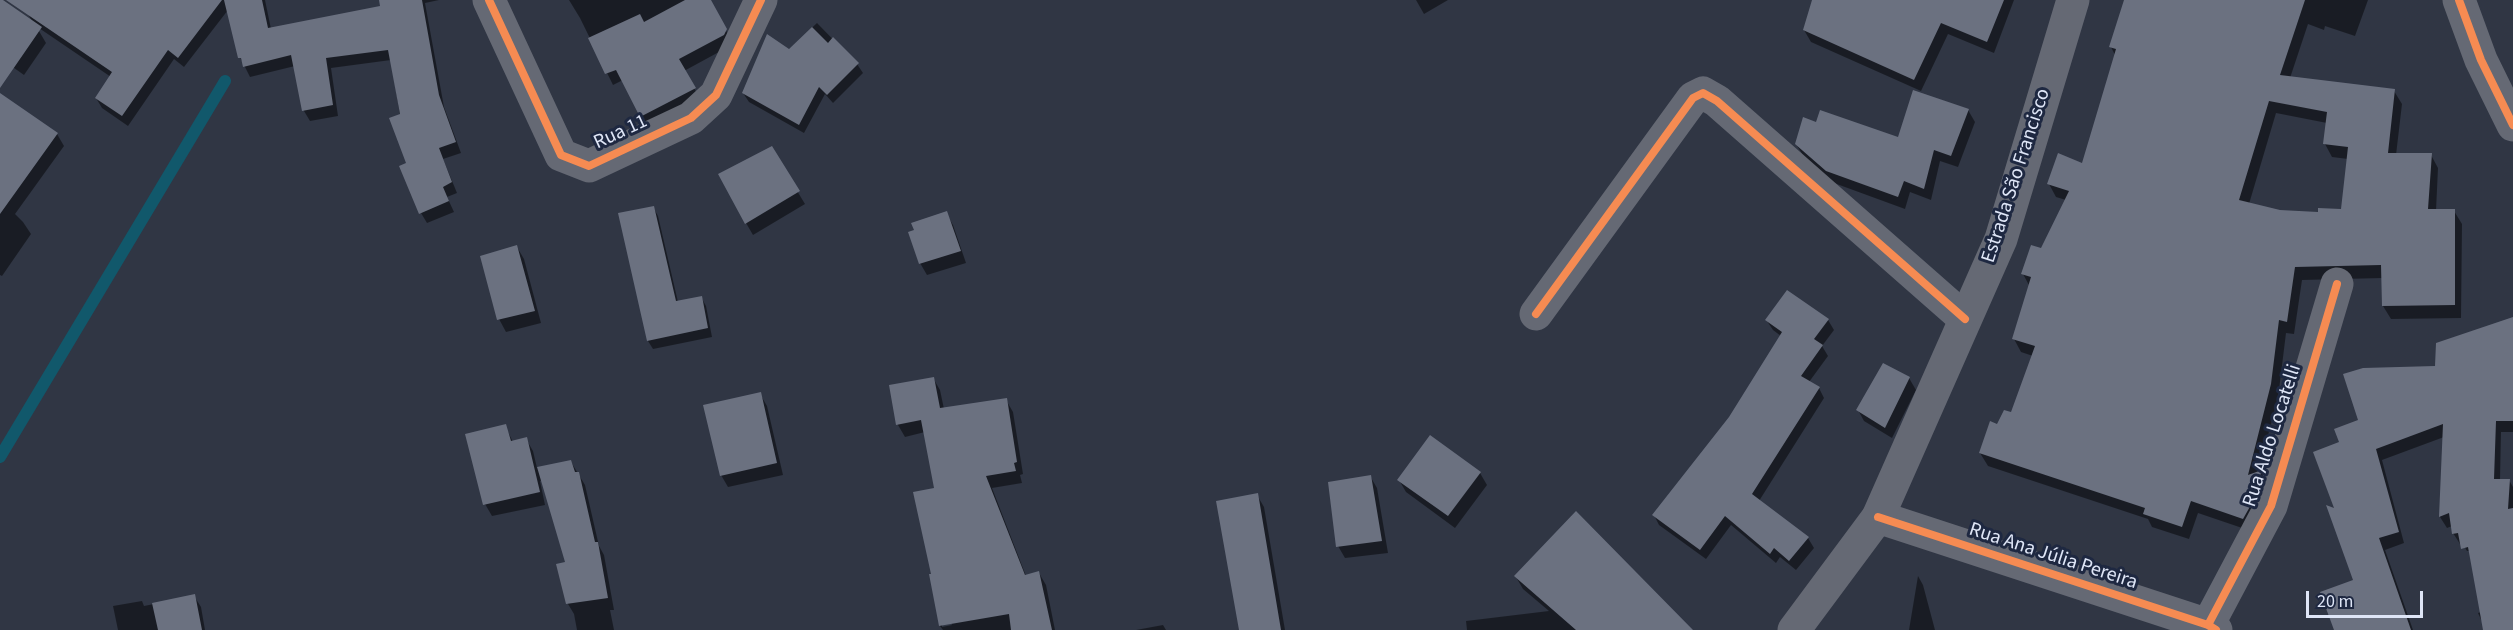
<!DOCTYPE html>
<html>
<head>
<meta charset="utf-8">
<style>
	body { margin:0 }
	#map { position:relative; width:2513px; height:630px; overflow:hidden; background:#303644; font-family:"Source Sans 3",sans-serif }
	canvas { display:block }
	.scale { position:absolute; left:2306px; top:591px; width:117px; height:27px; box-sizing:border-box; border:3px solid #dfe6f7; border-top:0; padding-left:8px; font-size:18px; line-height:21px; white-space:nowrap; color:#dfe6f7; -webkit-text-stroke:4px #1e2841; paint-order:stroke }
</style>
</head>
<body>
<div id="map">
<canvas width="2513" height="630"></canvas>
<div class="scale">20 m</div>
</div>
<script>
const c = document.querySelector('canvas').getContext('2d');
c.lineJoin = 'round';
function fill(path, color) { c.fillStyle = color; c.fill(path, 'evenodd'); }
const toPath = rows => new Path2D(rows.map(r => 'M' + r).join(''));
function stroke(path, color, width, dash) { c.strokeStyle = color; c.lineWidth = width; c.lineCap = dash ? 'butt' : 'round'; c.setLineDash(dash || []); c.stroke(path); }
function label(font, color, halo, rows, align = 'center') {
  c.font = font + ' "Source Sans 3",sans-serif'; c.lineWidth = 6; c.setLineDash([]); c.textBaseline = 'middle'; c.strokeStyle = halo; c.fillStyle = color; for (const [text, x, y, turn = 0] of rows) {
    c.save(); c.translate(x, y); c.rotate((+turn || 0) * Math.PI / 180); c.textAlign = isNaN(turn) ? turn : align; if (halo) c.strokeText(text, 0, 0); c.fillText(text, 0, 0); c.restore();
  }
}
const shadow = toPath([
	[38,0,265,0,271,29,382,7,381,0,439,0,425,3,444,107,461,153,443,159,457,193,447,197,454,212,427,223,421,213,408,164,391,60,331,68,338,116,310,121,304,111,295,66,250,77,240,57,228,10,184,67,174,59,128,126,102,108,96,98,111,77,36,26,46,43,24,75,0,58,0,3,36,28,28,14],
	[569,0,710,0,732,42,730,46,684,71,701,100,648,128,623,80,613,85,580,18],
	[1416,0,1448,0,1424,14],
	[1814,0,2014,0,1994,53,1948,34,1921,91,1811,42,1804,30],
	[2126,0,2368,0,2355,36,2325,26,2324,30,2308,24,2290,78,2394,91,2402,104,2396,155,2431,155,2438,168,2436,211,2454,211,2462,224,2461,318,2391,319,2383,306,2383,278,2302,280,2294,334,2286,333,2278,398,2258,473,2261,472,2269,484,2251,531,2198,513,2189,539,2152,527,2148,519,1988,466,1980,453,1998,426,2012,414,2033,356,2021,352,2014,339,2030,287,2023,274,2042,250,2066,200,2056,197,2049,184,2083,165,2115,55,2111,47],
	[2276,113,2327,123,2325,144,2332,157,2348,159,2342,210,2319,213,2280,212,2249,204],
	[817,23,857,64,863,73,833,103,825,94,804,133,749,102,743,93],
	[0,95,57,134,64,146,15,214,23,222,31,234,2,276,0,275],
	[1968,110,1975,122,1958,167,1940,161,1931,200,1910,192,1905,209,1834,183,1804,157,1796,144,1817,124,1899,139],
	[771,148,805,204,753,235,746,223],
	[653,207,658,216,678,302,701,297,706,306,712,337,653,349,648,341],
	[946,213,953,225,966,263,927,275,920,263],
	[517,247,524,259,541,323,506,332,499,319],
	[2513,319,2513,432,2501,432,2500,480,2509,480,2513,487,2513,630,2486,630,2478,613,2481,612,2470,551,2467,551,2463,544,2460,544,2453,533,2452,526,2447,528,2440,517,2444,437,2382,460,2404,543,2385,550,2413,630,2335,630,2355,581,2337,510,2341,443,2360,421],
	[1828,320,1834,330,1822,346,1828,356,1809,382,1819,388,1824,398,1759,501,1808,538,1814,548,1796,570,1780,557,1776,563,1731,525,1706,559,1659,525,1654,515,1730,418,1781,336,1773,330,1767,321],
	[933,378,940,390,944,409,1006,400,1013,412,1023,474,1020,475,1022,483,992,488,1026,576,1039,573,1046,585,1055,630,943,630,940,626,931,576,933,575,936,489,925,432,905,437,898,425,890,387],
	[951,623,952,625,942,627,942,624],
	[1909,378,1916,390,1892,438,1864,421,1858,410],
	[760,394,767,406,783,475,728,487,721,475],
	[505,426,513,442,526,439,533,451,537,468,571,462,585,485,599,546,604,555,614,610,610,610,614,630,577,630,574,614,568,604,567,564,542,480,540,481,545,505,492,516,485,504],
	[1480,473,1487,485,1455,528,1406,492,1399,480],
	[1370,476,1377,488,1388,553,1345,558,1338,546],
	[1257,495,1264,507,1285,630,1241,630],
	[1918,576,1923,585,1935,630,1909,630],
	[1516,577,1686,630,1467,630,1466,621,1549,611,1523,589],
	[194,596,201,607,205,630,118,630,113,606,142,601,144,606],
	[1163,625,1166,630,1136,630]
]);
const stream = toPath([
	[0,457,225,81]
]);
const building = toPath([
	[0,0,3,0,42,27,0,88],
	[6,0,222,0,178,58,168,50,122,116,95,98,112,72],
	[224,0,262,0,268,28,380,6,379,0,422,0,439,95,456,142,439,148,452,182,443,187,449,201,419,214,399,166,406,163,389,118,400,114,388,50,326,58,333,105,302,111,291,55,243,67,241,58,238,58],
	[685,0,711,0,727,29,724,35,679,59,696,88,640,117,616,70,605,74,588,38,640,14,644,22],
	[1812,0,2004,0,1987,42,1941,23,1914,80,1803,30],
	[2124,0,2305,0,2280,75,2395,89,2388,153,2432,153,2428,209,2455,209,2455,305,2382,306,2381,265,2295,267,2287,322,2279,320,2271,384,2248,475,2262,470,2252,503,2243,519,2191,501,2182,527,2143,514,2145,508,1979,453,1990,421,1997,424,2004,410,2011,412,2035,346,2012,339,2031,277,2021,274,2031,245,2041,248,2069,191,2047,184,2058,153,2082,163,2116,49,2109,47],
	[2269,101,2327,112,2323,144,2348,147,2341,209,2318,208,2318,212,2280,210,2239,200],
	[812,27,828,43,833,37,859,63,827,95,819,87,799,125,742,93,767,34,789,49],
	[1913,90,1969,109,1951,156,1934,150,1924,189,1904,181,1898,197,1826,171,1795,144,1803,117,1816,122,1820,110,1898,137],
	[0,93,58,133,0,214],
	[772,146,800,191,745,224,718,174],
	[654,206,676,301,702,296,708,328,647,341,618,213],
	[947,211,961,251,919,264,908,232,914,230,911,223],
	[517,245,535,311,497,320,480,256],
	[1787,290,1829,319,1814,339,1823,345,1801,376,1820,387,1752,494,1809,537,1789,561,1774,548,1770,554,1725,516,1700,550,1652,515,1729,417,1782,332,1765,320],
	[2513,317,2513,421,2496,421,2494,479,2510,479,2508,509,2513,508,2513,630,2483,630,2468,547,2461,549,2458,533,2452,534,2449,513,2439,517,2443,424,2376,449,2399,532,2379,538,2411,630,2334,630,2320,592,2353,580,2326,505,2334,508,2313,452,2339,442,2334,429,2358,420,2343,374,2363,368,2435,366,2436,343],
	[1883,363,1910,377,1885,428,1856,410],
	[934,377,940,408,1007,398,1017,462,1014,463,1016,471,986,476,1025,575,1039,571,1052,630,1011,630,1009,614,939,626,929,574,931,574,913,492,934,488,921,420,896,425,889,385],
	[761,392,777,463,720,476,703,405],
	[506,424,511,441,527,437,540,492,483,505,465,434],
	[1430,435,1481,472,1448,516,1397,480],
	[571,460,575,472,579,472,595,542,598,542,608,598,566,604,556,564,565,562,537,467],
	[1371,475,1382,541,1336,547,1328,482],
	[1258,493,1281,630,1239,630,1216,501],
	[1576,511,1693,630,1576,630,1514,576],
	[195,594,202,630,158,630,152,603]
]);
const minor = toPath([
	[489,0,561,155,589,166,691,118,716,95,761,0],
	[1536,314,1693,98,1703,93,1717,101,1965,319],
	[1878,517,2208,625,2216,630],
	[2208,625,2271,506,2337,284]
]);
const tertiary = toPath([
	[2459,0,2481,60,2513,125]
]);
const secondary = toPath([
	[1794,630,1878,517,2001,239,2073,0]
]);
const cycleway = toPath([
	[489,0,561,155,589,166,691,118,716,95,761,0],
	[2459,0,2481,60,2513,125],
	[1536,314,1693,98,1703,93,1717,101,1965,319],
	[1878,517,2208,625,2216,630],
	[2208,625,2271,506,2337,284]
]);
const streetNames = [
	["Rua 11",621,133,-25],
	["Estrada São Francisco",2017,176,-72],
	["Rua Aldo Locatelli",2273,436,-72],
	["Rua Ana Júlia Pereira",2053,557,18]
];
fill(shadow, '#0007');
stroke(stream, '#11586b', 12);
fill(building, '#6b7180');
stroke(minor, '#656974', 33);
stroke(tertiary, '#656974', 33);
stroke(secondary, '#656974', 33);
stroke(cycleway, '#f68b52', 8);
label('20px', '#dfe6f7', '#1e2841', streetNames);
</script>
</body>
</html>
